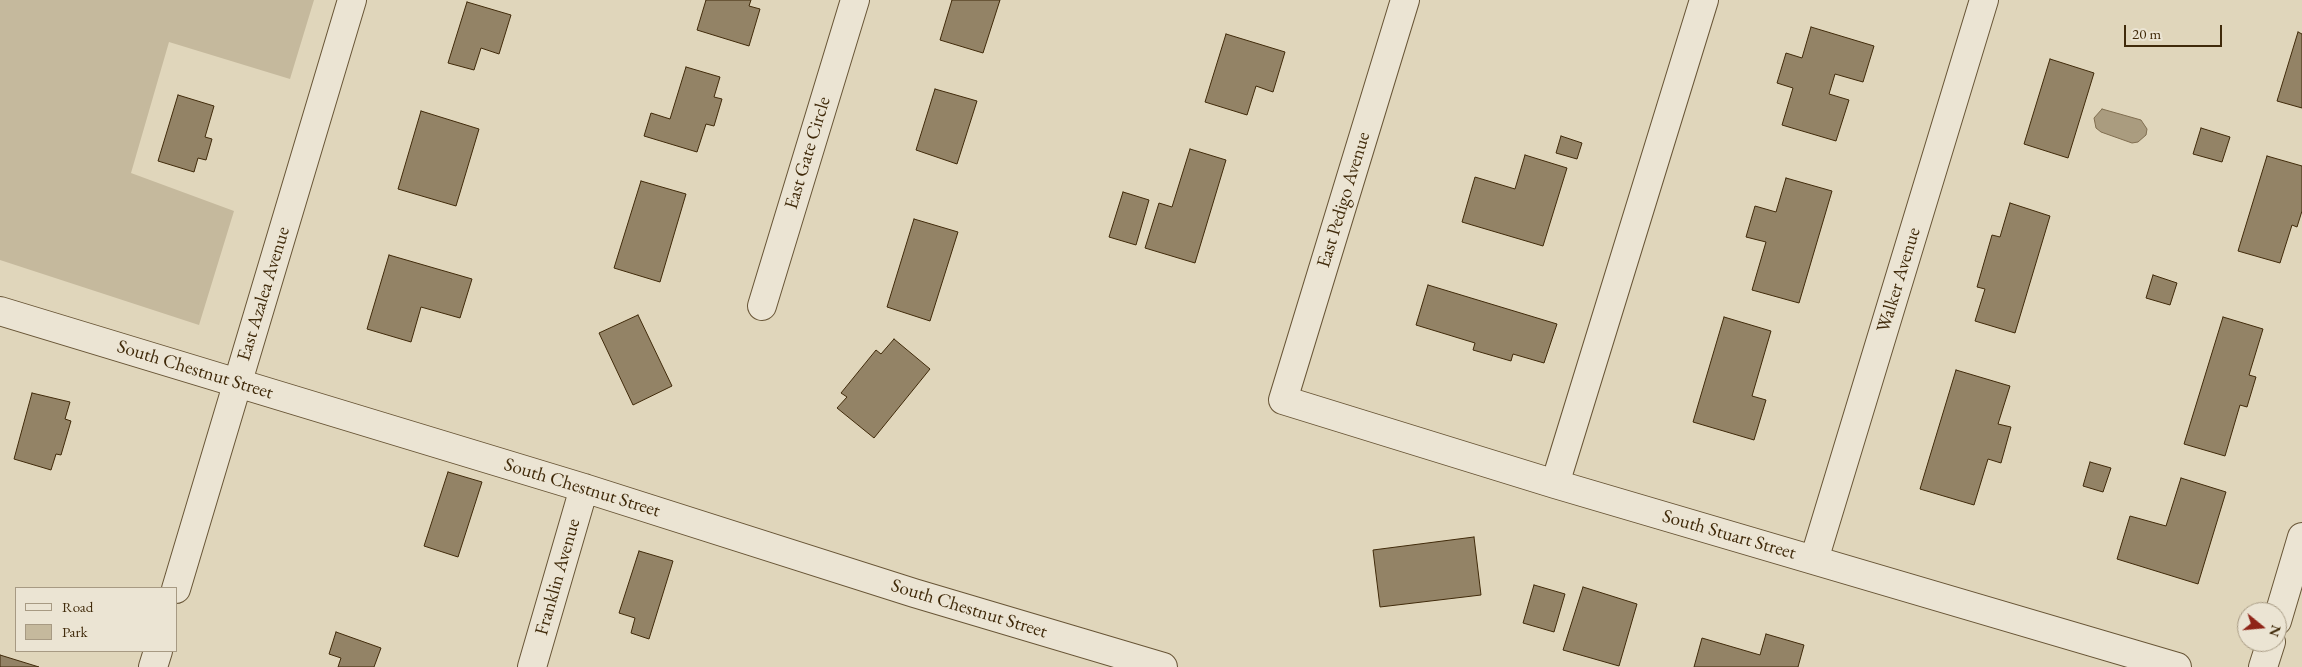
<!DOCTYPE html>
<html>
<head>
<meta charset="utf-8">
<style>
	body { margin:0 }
	#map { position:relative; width:2302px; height:667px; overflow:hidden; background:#e0d6bb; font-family:"EB Garamond",serif }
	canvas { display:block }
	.legend { position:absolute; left:15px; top:587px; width:162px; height:65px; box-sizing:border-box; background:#ebe4d3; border:1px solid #a79a83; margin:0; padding:6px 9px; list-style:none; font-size:15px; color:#402a0a }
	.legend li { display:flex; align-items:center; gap:10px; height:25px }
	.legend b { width:25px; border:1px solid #a79a83 }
	.north { position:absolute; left:2237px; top:602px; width:50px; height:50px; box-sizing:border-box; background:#ebe4d3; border:1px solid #a79a83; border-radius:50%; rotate:107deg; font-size:14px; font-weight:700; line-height:20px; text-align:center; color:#402a0a }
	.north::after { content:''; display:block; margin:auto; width:18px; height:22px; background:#8f2418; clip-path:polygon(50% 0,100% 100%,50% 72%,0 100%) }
	.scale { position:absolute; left:2124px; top:25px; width:98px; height:22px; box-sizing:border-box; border:2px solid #402a0a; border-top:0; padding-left:6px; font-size:15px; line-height:18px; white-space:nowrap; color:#402a0a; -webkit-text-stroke:4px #ebe4d3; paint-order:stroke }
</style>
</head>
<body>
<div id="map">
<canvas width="2302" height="667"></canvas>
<ul class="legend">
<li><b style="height:6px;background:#ebe4d3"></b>Road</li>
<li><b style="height:14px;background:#c5b99d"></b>Park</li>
</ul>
<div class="north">N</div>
<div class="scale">20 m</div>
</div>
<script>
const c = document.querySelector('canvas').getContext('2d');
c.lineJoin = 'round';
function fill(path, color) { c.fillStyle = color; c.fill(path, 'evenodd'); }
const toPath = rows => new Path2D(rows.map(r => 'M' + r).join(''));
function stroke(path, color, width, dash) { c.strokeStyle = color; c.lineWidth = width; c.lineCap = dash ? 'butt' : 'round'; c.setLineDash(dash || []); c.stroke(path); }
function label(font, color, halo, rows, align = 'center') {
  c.font = font + ' "EB Garamond",serif'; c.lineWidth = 4; c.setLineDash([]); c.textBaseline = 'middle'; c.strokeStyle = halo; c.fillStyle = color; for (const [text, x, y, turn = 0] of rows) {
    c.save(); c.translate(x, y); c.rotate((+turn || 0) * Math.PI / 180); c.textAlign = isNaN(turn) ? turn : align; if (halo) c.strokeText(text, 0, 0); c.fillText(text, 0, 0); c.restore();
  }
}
const green = toPath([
	[0,0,314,0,290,79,169,42,131,173,234,211,199,325,0,260]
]);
const water = toPath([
	[2102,109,2141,120,2147,129,2146,135,2138,142,2132,143,2101,132,2096,128,2094,118,2102,109]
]);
const building = toPath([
	[706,0,751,0,749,6,760,9,749,46,697,30,706,0],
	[952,0,1000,0,983,53,940,40,952,0],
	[467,2,511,15,499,54,481,48,474,70,448,63,467,2],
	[1811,27,1874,46,1863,82,1835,74,1829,94,1849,100,1836,141,1782,125,1793,88,1777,83,1786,53,1802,58,1811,27],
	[2298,32,2302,34,2302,108,2277,101,2298,32],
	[1226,34,1285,52,1273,92,1256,86,1247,115,1205,102,1226,34],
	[2050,59,2094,73,2068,158,2024,144,2050,59],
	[686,67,720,77,714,97,722,99,714,126,706,124,697,152,644,136,651,113,670,119,686,67],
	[935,89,977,101,957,164,916,150,935,89],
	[178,95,214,106,205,137,212,139,206,160,198,158,194,172,158,161,178,95],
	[421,111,479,129,456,206,398,189,421,111],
	[2201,128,2230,137,2222,162,2193,154,2201,128],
	[1561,136,1582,143,1577,159,1556,153,1561,136],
	[1190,149,1226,160,1195,263,1145,248,1159,203,1172,207,1190,149],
	[1525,155,1567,168,1543,246,1462,222,1475,177,1515,189,1525,155],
	[2267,156,2302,166,2302,211,2297,227,2292,225,2280,263,2238,251,2267,156],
	[1786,178,1832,191,1799,303,1752,290,1766,242,1746,237,1755,206,1776,212,1786,178],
	[641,181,686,194,660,282,614,268,641,181],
	[1123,192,1149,200,1136,245,1109,237,1123,192],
	[2010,203,2050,216,2015,333,1975,321,1985,289,1977,287,1992,235,2000,237,2010,203],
	[914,219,958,232,930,321,887,307,914,219],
	[389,255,472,279,460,318,421,307,411,342,367,329,389,255],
	[2153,275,2177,283,2170,305,2146,298,2153,275],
	[1428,285,1557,324,1544,363,1513,354,1511,361,1473,350,1475,343,1416,325,1428,285],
	[638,315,672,386,633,405,599,333,638,315],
	[1724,317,1771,331,1752,396,1766,400,1754,440,1693,422,1724,317],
	[2223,317,2263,329,2249,375,2256,377,2247,407,2240,405,2225,456,2184,444,2223,317],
	[894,339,930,369,874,438,837,408,847,397,841,393,876,350,881,354,894,339],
	[1956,370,2010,386,1998,424,2011,427,2001,463,1988,459,1974,505,1920,489,1956,370],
	[32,393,70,402,65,419,71,421,61,455,56,454,51,470,14,459,32,393],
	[2090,462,2111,468,2103,492,2083,486,2090,462],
	[448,472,482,482,458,557,424,546,448,472],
	[2181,478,2226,492,2198,584,2117,559,2130,516,2166,526,2181,478],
	[1474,537,1481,595,1380,607,1373,550,1474,537],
	[639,551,673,561,649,639,631,633,635,618,619,613,639,551],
	[1534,585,1565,594,1554,632,1523,623,1534,585],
	[1583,587,1637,604,1619,666,1563,650,1583,587],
	[336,632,381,648,374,667,338,667,341,658,329,654,336,632],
	[1766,634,1804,645,1798,667,1694,667,1702,638,1760,655,1766,634],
	[0,655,39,667,0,667,0,655]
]);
const minor = toPath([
	[1405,0,1283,400,1555,484,2177,667],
	[762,306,855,0],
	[0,311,584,488,914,593,1163,667],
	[1555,484,1704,0],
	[1814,560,1984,0],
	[176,589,352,0],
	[2277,621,2302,537],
	[153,667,158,651],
	[532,667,584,488],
	[2263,667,2271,642]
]);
const streetNames = [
	["East Gate Circle",808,153,-73],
	["East Pedigo Avenue",1344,200,-73],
	["Walker Avenue",1899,280,-73],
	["East Azalea Avenue",264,294,-73],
	["South Chestnut Street",195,370,17],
	["South Chestnut Street",582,488,17],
	["South Stuart Street",1729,535,16],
	["Franklin Avenue",558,577,-74],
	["South Chestnut Street",969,609,17]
];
fill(green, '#c5b99d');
fill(water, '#aa9c7f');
stroke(water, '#806e50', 1);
fill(building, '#938366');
stroke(building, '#402a0a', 1);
stroke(minor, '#685536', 30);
stroke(minor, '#ebe4d3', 28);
label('19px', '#402a0a', '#ebe4d3', streetNames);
</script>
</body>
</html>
